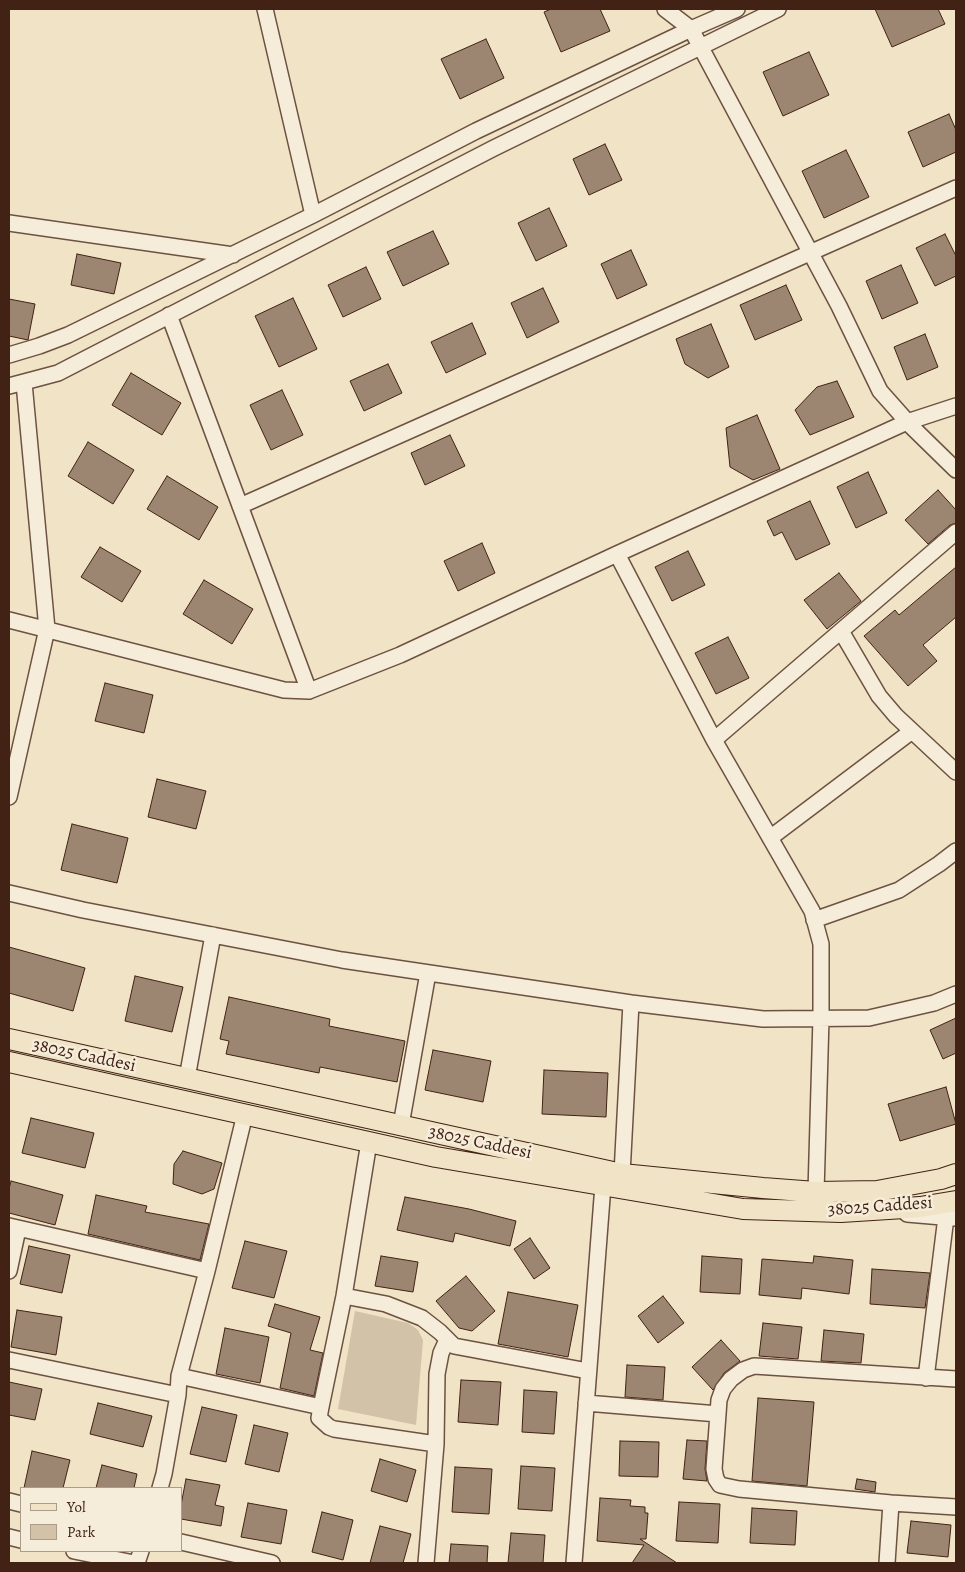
<!DOCTYPE html>
<html>
<head>
<meta charset="utf-8">
<style>
	body { margin:0 }
	#map { position:relative; width:965px; height:1572px; overflow:hidden; background:#f0e3c6; font-family:Alegreya,serif }
	canvas { display:block }
	.frame { position:absolute; inset:0; border:10px solid #412215; pointer-events:none }
	.legend { position:absolute; left:20px; top:1487px; width:162px; height:65px; box-sizing:border-box; background:#f5edda; border:1px solid #ad9c8b; margin:0; padding:6px 9px; list-style:none; font-size:15px; color:#412215 }
	.legend li { display:flex; align-items:center; gap:10px; height:25px }
	.legend b { width:25px; border:1px solid #ad9c8b }
</style>
</head>
<body>
<div id="map">
<canvas width="965" height="1572"></canvas>
<div class="frame"></div>
<ul class="legend">
<li><b style="height:6px;background:#f0e3c6"></b>Yol</li>
<li><b style="height:14px;background:#d2c2a8"></b>Park</li>
</ul>
</div>
<script>
const c = document.querySelector('canvas').getContext('2d');
c.lineJoin = 'round';
function fill(path, color) { c.fillStyle = color; c.fill(path, 'evenodd'); }
const toPath = rows => new Path2D(rows.map(r => 'M' + r).join(''));
function stroke(path, color, width, dash) { c.strokeStyle = color; c.lineWidth = width; c.lineCap = dash ? 'butt' : 'round'; c.setLineDash(dash || []); c.stroke(path); }
function label(font, color, halo, rows, align = 'center') {
  c.font = font + ' Alegreya,serif'; c.lineWidth = 5; c.setLineDash([]); c.textBaseline = 'middle'; c.strokeStyle = halo; c.fillStyle = color; for (const [text, x, y, turn = 0] of rows) {
    c.save(); c.translate(x, y); c.rotate((+turn || 0) * Math.PI / 180); c.textAlign = isNaN(turn) ? turn : align; if (halo) c.strokeText(text, 0, 0); c.fillText(text, 0, 0); c.restore();
  }
}
const green = toPath([
	[355,1311,408,1323,418,1330,423,1340,416,1425,338,1409]
]);
const building = toPath([
	[551,9,600,9,610,31,561,52,544,12,551,9],
	[875,9,938,9,945,24,892,47,875,9],
	[486,39,504,78,460,99,441,59,486,39],
	[809,52,829,95,783,116,763,72,809,52],
	[949,114,956,130,956,152,923,167,908,132,949,114],
	[605,144,622,180,589,195,573,159,605,144],
	[846,150,869,197,824,218,802,171,846,150],
	[549,208,567,246,536,261,518,223,549,208],
	[433,231,449,264,403,286,387,252,433,231],
	[945,234,956,256,956,276,935,286,916,248,945,234],
	[631,250,647,285,617,299,601,264,631,250],
	[77,254,121,263,114,294,71,285,77,254],
	[901,265,918,303,882,319,866,281,901,265],
	[366,267,381,299,343,317,328,285,366,267],
	[786,285,802,320,755,340,740,305,786,285],
	[543,288,559,322,527,338,511,303,543,288],
	[293,298,317,349,279,367,255,316,293,298],
	[9,299,35,304,28,340,9,336,9,299],
	[472,323,486,354,446,373,431,342,472,323],
	[711,324,729,367,708,378,685,364,676,339,711,324],
	[925,334,938,367,907,380,894,347,925,334],
	[388,364,402,393,364,411,350,381,388,364],
	[131,373,181,403,162,435,112,405,131,373],
	[837,381,854,417,810,435,795,410,817,387,837,381],
	[282,390,303,435,271,450,250,405,282,390],
	[757,415,780,469,753,480,730,467,726,428,757,415],
	[450,435,465,466,425,485,411,453,450,435],
	[88,442,134,470,113,504,68,476,88,442],
	[868,472,887,513,856,528,837,487,868,472],
	[167,476,218,507,199,540,147,509,167,476],
	[938,490,956,510,956,523,950,525,928,544,905,520,938,490],
	[810,501,830,544,796,560,782,532,774,536,767,521,810,501],
	[482,543,495,573,458,591,444,561,482,543],
	[100,547,141,571,122,602,81,577,100,547],
	[688,551,705,585,672,601,655,567,688,551],
	[956,567,956,617,923,645,937,661,908,686,864,636,895,610,899,615,956,567],
	[839,573,861,601,827,629,804,600,839,573],
	[204,580,253,609,232,644,183,614,204,580],
	[728,637,749,678,716,694,695,653,728,637],
	[105,683,153,695,144,733,95,721,105,683],
	[157,779,206,791,196,829,148,817,157,779],
	[72,824,128,838,117,883,61,870,72,824],
	[9,947,85,968,73,1011,9,993,9,947],
	[135,976,183,987,172,1032,125,1021,135,976],
	[229,997,330,1019,329,1026,405,1041,397,1082,320,1067,319,1073,226,1054,229,1041,220,1039,229,997],
	[956,1018,956,1053,943,1059,930,1030,956,1018],
	[433,1050,491,1061,483,1102,425,1090,433,1050],
	[544,1070,608,1073,606,1117,542,1114,544,1070],
	[946,1087,956,1124,900,1141,888,1104,946,1087],
	[31,1118,94,1133,85,1168,22,1153,31,1118],
	[183,1151,222,1163,214,1189,202,1194,173,1184,174,1164,183,1151],
	[11,1181,63,1195,55,1225,9,1213,9,1189,11,1181],
	[96,1195,147,1206,145,1212,209,1224,200,1260,88,1234,96,1195],
	[405,1197,469,1209,516,1221,510,1246,455,1233,453,1242,397,1230,405,1197],
	[530,1238,550,1268,534,1279,514,1249,530,1238],
	[245,1241,287,1251,274,1298,232,1288,245,1241],
	[29,1246,70,1255,62,1293,20,1284,29,1246],
	[381,1256,418,1262,413,1292,375,1286,381,1256],
	[702,1256,742,1259,740,1294,700,1292,702,1256],
	[814,1256,853,1260,849,1294,802,1288,801,1299,759,1295,762,1259,813,1263,814,1256],
	[872,1269,930,1273,925,1308,870,1304,872,1269],
	[466,1276,495,1311,472,1331,459,1328,436,1301,466,1276],
	[508,1292,578,1305,568,1357,498,1344,508,1292],
	[663,1296,684,1323,658,1343,638,1316,663,1296],
	[275,1304,320,1317,310,1350,323,1353,314,1396,280,1388,291,1333,268,1326,275,1304],
	[17,1310,62,1317,56,1355,11,1347,17,1310],
	[763,1323,802,1327,798,1359,759,1356,763,1323],
	[225,1328,269,1337,260,1383,216,1374,225,1328],
	[824,1330,864,1334,861,1363,821,1361,824,1330],
	[721,1340,740,1361,724,1373,713,1390,692,1367,721,1340],
	[627,1365,665,1367,663,1400,625,1397,627,1365],
	[461,1380,501,1382,498,1425,458,1422,461,1380],
	[9,1382,42,1389,35,1420,9,1415,9,1382],
	[524,1390,557,1392,554,1434,522,1432,524,1390],
	[758,1398,814,1402,807,1486,752,1481,758,1398],
	[98,1403,152,1416,143,1447,90,1434,98,1403],
	[202,1407,237,1415,226,1462,190,1454,202,1407],
	[254,1425,288,1433,279,1472,245,1464,254,1425],
	[687,1440,707,1441,705,1469,707,1481,683,1479,687,1440],
	[620,1441,659,1442,658,1477,619,1476,620,1441],
	[32,1451,70,1460,63,1488,24,1488,32,1451],
	[380,1459,416,1470,407,1502,371,1491,380,1459],
	[102,1465,137,1474,134,1488,96,1488,102,1465],
	[521,1466,555,1468,552,1511,518,1509,521,1466],
	[455,1467,492,1469,489,1514,452,1512,455,1467],
	[186,1479,220,1485,215,1505,224,1507,221,1526,181,1519,181,1505,186,1479],
	[857,1479,876,1482,875,1492,855,1489,857,1479],
	[600,1498,631,1500,630,1506,645,1507,645,1513,648,1513,646,1539,640,1539,677,1563,632,1563,644,1545,597,1541,600,1498],
	[679,1502,720,1504,718,1543,676,1541,679,1502],
	[248,1503,287,1510,281,1544,241,1537,248,1503],
	[752,1508,797,1511,795,1545,750,1543,752,1508],
	[322,1512,353,1520,343,1560,312,1552,322,1512],
	[911,1521,951,1525,948,1557,907,1553,911,1521],
	[380,1526,411,1534,403,1563,370,1563,380,1526],
	[511,1533,545,1535,543,1563,508,1563,511,1533],
	[451,1544,488,1546,487,1563,449,1563,451,1544]
]);
const minor = toPath([
	[265,9,313,215],
	[665,9,691,29,839,306,880,391,912,427,956,470],
	[9,223,233,255],
	[169,315,309,691],
	[9,355,39,346,68,335,313,215,476,131,691,29,737,9],
	[9,386,58,373,494,148,778,9],
	[240,506,956,188],
	[617,554,714,740,812,911,821,944,821,1018,816,1192],
	[9,620,284,690,309,691,400,655,617,554,907,422,956,406],
	[841,631,879,696,896,716,956,772],
	[714,740,956,532],
	[9,797,47,629,24,383],
	[770,838,912,731],
	[9,893,83,910,342,960,631,1003,763,1019,869,1018,934,1003,956,994],
	[814,920,899,890,939,864,956,851],
	[187,1078,213,935],
	[401,1125,428,973],
	[622,1174,631,1003],
	[907,1214,954,1218],
	[9,1226,207,1271],
	[9,1271,18,1229],
	[344,1296,386,1304,422,1318,440,1332,454,1346,588,1371],
	[9,1360,178,1395],
	[179,1376,321,1407,344,1296,369,1142],
	[926,1378,946,1217],
	[956,1379,754,1366,743,1370,731,1379,723,1389,719,1400,714,1469,716,1479,720,1485,739,1489,891,1503,956,1507],
	[586,1403,718,1414],
	[321,1407,319,1418,329,1427,334,1429,436,1444],
	[160,1488,164,1474,178,1395,179,1376,207,1271,245,1114],
	[9,1501,21,1504],
	[9,1537,21,1540],
	[181,1542,272,1563],
	[74,1551,134,1563],
	[137,1563,141,1551],
	[426,1563,436,1444,437,1374,441,1353,447,1340],
	[574,1563,603,1185],
	[887,1563,891,1503]
]);
const major = toPath([
	[9,1039,622,1174,763,1188,816,1192,877,1191,941,1179,956,1174],
	[9,1062,436,1157,743,1209,841,1212,920,1207,956,1201]
]);
const streetNames = [
	["38025 Caddesi",84,1056,12],
	["38025 Caddesi",480,1143,12],
	["38025 Caddesi",880,1207,-4]
];
fill(green, '#d2c2a8');
fill(building, '#9c8671');
stroke(building, '#412215', 1);
stroke(minor, '#6d5241', 18);
stroke(major, '#412215', 22);
stroke(minor, '#f5edda', 15);
stroke(major, '#f0e3c6', 20);
label('18px', '#412215', '#f5edda', streetNames);
</script>
</body>
</html>
